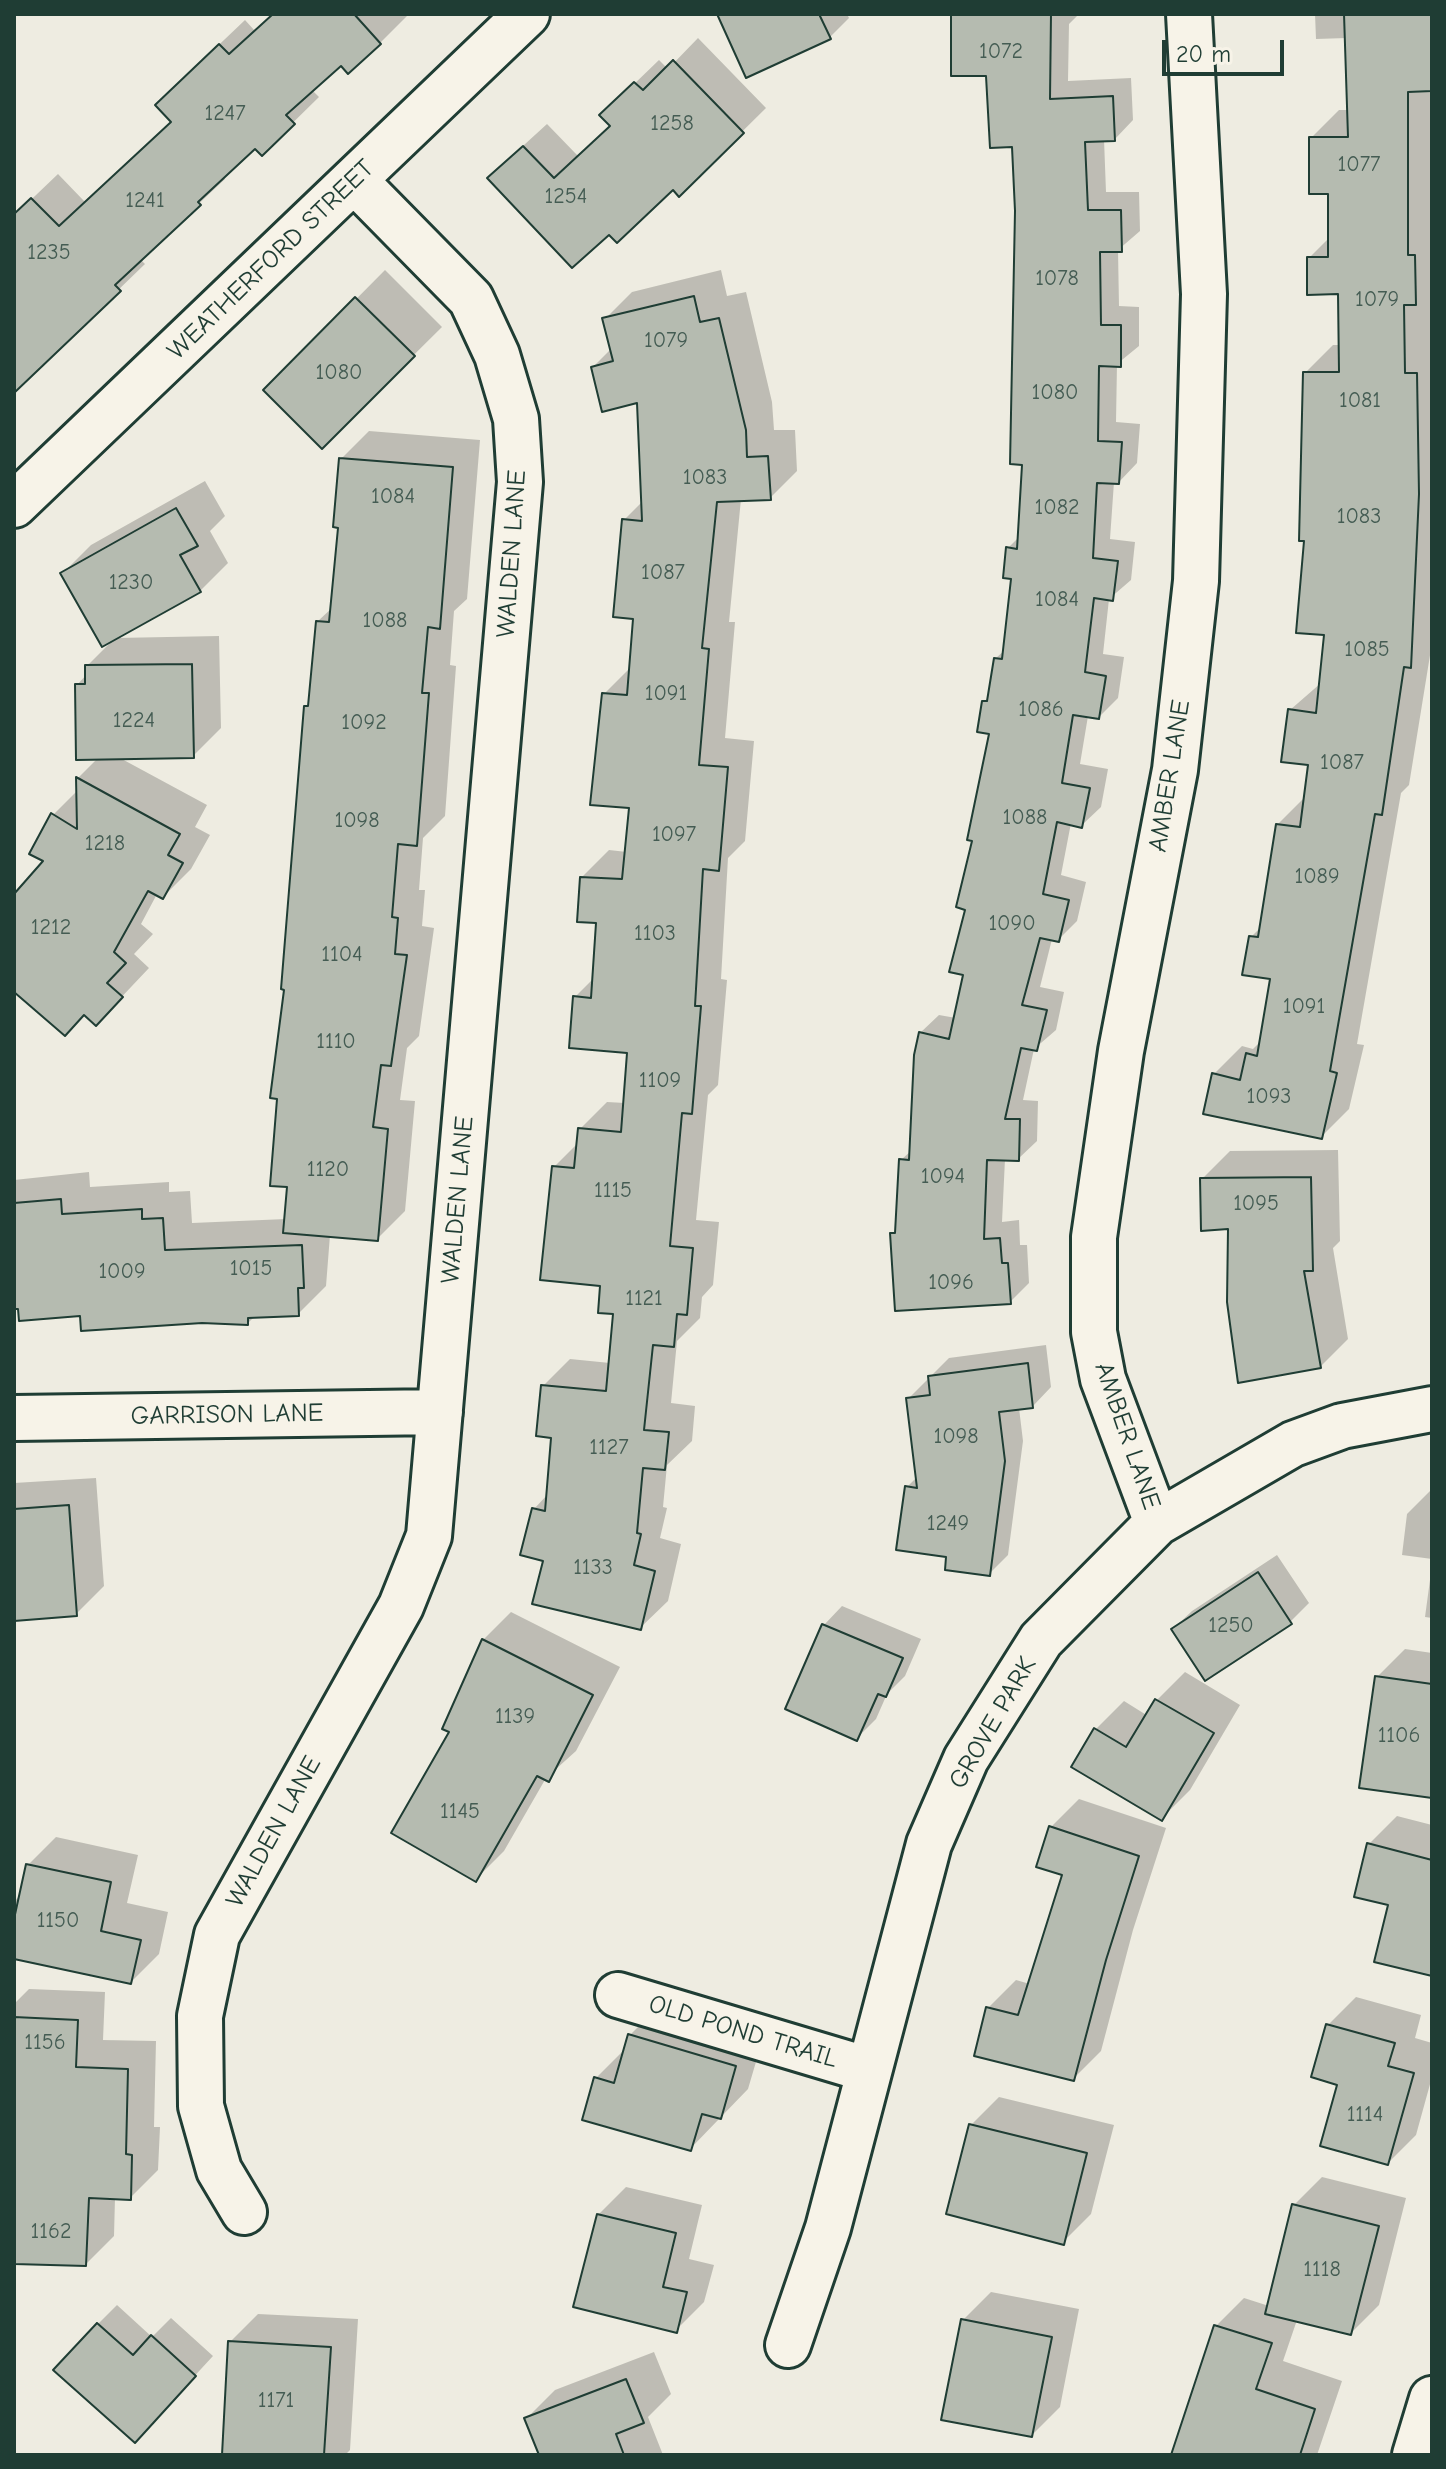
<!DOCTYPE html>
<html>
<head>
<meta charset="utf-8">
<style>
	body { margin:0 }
	#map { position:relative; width:1446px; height:2469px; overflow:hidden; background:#eeece1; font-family:"Comic Neue",sans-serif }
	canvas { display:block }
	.frame { position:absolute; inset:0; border:16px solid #1f3d34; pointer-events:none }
	.scale { position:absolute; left:1162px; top:40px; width:122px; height:36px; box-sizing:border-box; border:4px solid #1f3d34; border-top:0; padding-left:10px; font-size:24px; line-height:28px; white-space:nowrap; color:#1f3d34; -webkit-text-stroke:6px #f7f3e8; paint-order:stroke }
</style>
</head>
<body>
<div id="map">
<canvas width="1446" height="2469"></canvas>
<div class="frame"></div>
<div class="scale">20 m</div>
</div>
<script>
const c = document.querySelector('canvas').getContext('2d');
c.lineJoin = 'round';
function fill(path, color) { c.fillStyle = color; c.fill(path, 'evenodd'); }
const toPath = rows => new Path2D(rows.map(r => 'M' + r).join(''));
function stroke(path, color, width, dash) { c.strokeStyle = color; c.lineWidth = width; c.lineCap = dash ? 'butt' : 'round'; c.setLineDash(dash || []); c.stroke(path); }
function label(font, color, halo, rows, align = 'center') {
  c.font = font + ' "Comic Neue",sans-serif'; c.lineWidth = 6; c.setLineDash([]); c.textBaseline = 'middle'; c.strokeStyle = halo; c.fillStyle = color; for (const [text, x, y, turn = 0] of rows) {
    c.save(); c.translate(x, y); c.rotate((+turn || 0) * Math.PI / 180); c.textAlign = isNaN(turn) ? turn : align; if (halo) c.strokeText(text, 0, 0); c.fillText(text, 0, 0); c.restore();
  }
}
const shadow = toPath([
	[274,14,409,14,380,43,341,63,312,90,319,97,262,153,255,146,223,176,225,179,140,259,145,264,14,391,14,216,58,174,85,202,173,121,183,79,245,20,255,31],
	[719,14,847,14,849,18,830,37],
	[953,14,1079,14,1069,24,1068,81,1131,78,1133,120,1115,139,1104,139,1106,192,1139,192,1140,231,1118,250,1119,306,1139,307,1139,346,1117,364,1116,422,1140,424,1137,463,1119,482,1114,482,1110,539,1135,542,1131,580,1109,599,1103,654,1124,657,1118,698,1099,717,1088,716,1080,764,1108,769,1101,807,1082,825,1071,823,1061,875,1086,882,1077,921,1058,940,1052,939,1040,987,1064,992,1056,1030,1034,1049,1023,1100,1038,1101,1037,1141,1018,1159,1005,1159,1002,1222,1019,1220,1020,1245,1027,1245,1029,1283,1010,1302,892,1234,898,1228,901,1160,912,1150,920,1033,939,1015,956,1018,965,974,974,840,991,732,984,702,991,695,996,658,1006,649,1014,577,1008,548,1019,537,1024,463,1014,145,988,74],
	[1315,14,1432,14,1432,643,1409,785,1401,793,1357,1044,1364,1045,1349,1109,1321,1137,1214,1074,1242,1046,1253,1049,1261,1041,1272,978,1251,937,1262,926,1278,824,1305,797,1310,763,1290,710,1321,683,1326,633,1307,539,1305,373,1333,345,1341,345,1340,292,1309,258,1330,237,1330,192,1311,138,1339,110,1349,110,1347,38,1316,39],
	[698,38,766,108,679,194,673,187,617,240,513,155,547,124,578,156,612,125,602,115,659,60,668,69],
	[385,270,442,327,322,446,266,390],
	[721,270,727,296,746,292,772,402,774,430,795,430,797,471,770,498,741,499,729,622,735,622,725,738,754,741,745,841,728,858,721,979,727,980,718,1085,708,1095,696,1220,719,1222,713,1285,702,1297,700,1318,677,1341,671,1403,695,1406,692,1441,667,1465,663,1507,667,1508,660,1538,681,1544,668,1601,640,1628,545,1559,534,1509,548,1494,553,1436,543,1386,570,1359,610,1363,615,1312,554,1167,578,1143,580,1129,607,1102,625,1103,629,1051,575,997,595,977,598,921,582,877,609,850,627,852,631,806,604,694,631,667,635,617,624,520,643,501,638,401,593,367,612,348,605,319,632,292],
	[369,431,480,440,467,599,454,611,450,665,456,666,445,816,423,838,419,890,425,890,422,926,434,928,419,1036,407,1048,400,1100,415,1101,405,1211,377,1239,330,1235,326,1286,298,1314,255,1316,248,1323,14,1307,14,1180,89,1172,90,1187,169,1182,169,1192,190,1191,192,1223,286,1219,289,1185,286,988,306,707,310,702,318,621,333,607,341,459],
	[205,481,225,516,210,531,228,563,200,591,116,638,219,636,221,728,193,756,120,758,207,805,195,827,210,835,191,869,163,897,157,894,141,924,153,934,134,954,149,968,96,1024,85,1014,14,989,14,897,46,861,53,815,79,789,78,778,98,758,77,685,87,674,87,666,112,641,63,573,91,545],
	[1338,1150,1340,1241,1333,1248,1348,1339,1320,1367,1202,1179,1230,1151],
	[1046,1345,1051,1387,1033,1406,1019,1408,1023,1441,1008,1555,989,1574,949,1555,907,1487,918,1476,908,1399,949,1358],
	[96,1478,104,1586,76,1614,14,1619,14,1483],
	[1432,1489,1432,1559,1402,1555,1407,1514],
	[1277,1555,1309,1603,1290,1622,1173,1629,1192,1611],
	[1432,1565,1432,1618,1425,1617],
	[842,1606,921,1639,905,1676,887,1694,876,1719,857,1738,824,1625],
	[511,1612,620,1667,576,1751,546,1778,504,1851,476,1879,452,1731,483,1640],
	[1405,1649,1432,1653,1432,1796,1377,1677],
	[1185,1672,1240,1705,1190,1790,1162,1818,1074,1766,1096,1729,1124,1701,1148,1716,1157,1700],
	[1079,1799,1166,1828,1133,1930,1101,2051,1073,2079,988,2008,1016,1980,1030,1984,1064,1874,1051,1827],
	[1397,1816,1432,1825,1432,1974,1369,1844],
	[56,1837,138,1855,127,1903,168,1912,159,1954,131,1982,14,1957,14,1902,21,1894,28,1865],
	[29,1989,105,1992,103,2040,156,2041,154,2127,160,2127,158,2170,130,2198,115,2198,114,2236,86,2264,14,2262,14,2004],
	[1356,1997,1421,2015,1415,2038,1432,2043,1432,2077,1416,2135,1388,2163,1340,2083,1328,2025],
	[658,2007,763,2038,748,2089,690,2149,596,2078,624,2050,630,2035],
	[999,2097,1114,2125,1091,2214,1063,2242,971,2125],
	[1322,2177,1406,2198,1379,2305,1351,2333,1297,2320,1283,2361,1342,2381,1317,2455,1174,2452,1216,2326,1244,2298,1269,2306,1294,2205],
	[626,2187,702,2205,689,2259,714,2265,704,2302,676,2330,598,2215],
	[991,2292,1079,2309,1060,2407,1032,2435,963,2320],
	[117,2305,152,2337,171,2318,213,2356,153,2421,98,2324],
	[258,2314,358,2319,350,2450,345,2455,224,2455,230,2342],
	[654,2352,671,2394,648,2417,663,2455,541,2455,527,2418,555,2390]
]);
const building = toPath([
	[273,14,354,14,381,44,348,74,341,66,286,115,295,124,262,156,255,149,198,202,201,205,115,285,121,291,14,393,14,214,31,198,59,226,171,122,155,105,219,44,229,54,273,14],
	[717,14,819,14,831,39,746,78,717,14],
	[951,14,1051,14,1050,99,1113,96,1115,141,1085,142,1088,210,1121,210,1122,252,1100,252,1101,325,1121,325,1121,367,1099,366,1098,441,1122,442,1119,484,1097,483,1093,558,1118,561,1113,601,1094,598,1085,672,1106,676,1099,719,1073,715,1062,783,1090,788,1082,828,1057,822,1043,894,1069,900,1059,942,1040,938,1022,1005,1047,1010,1037,1051,1021,1048,1005,1119,1020,1119,1019,1161,987,1160,984,1239,1000,1238,1002,1263,1008,1263,1011,1304,895,1311,890,1233,895,1233,899,1159,909,1160,914,1055,919,1032,949,1039,963,975,949,972,965,910,956,907,972,841,967,840,989,734,977,732,982,701,987,701,994,658,1002,659,1011,579,1003,578,1006,547,1017,549,1022,465,1010,464,1015,211,1012,147,990,148,986,76,951,76,951,14],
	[1344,14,1432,14,1432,91,1408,92,1408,255,1415,255,1416,305,1404,305,1405,373,1417,373,1419,494,1411,668,1404,667,1382,815,1375,814,1330,1071,1337,1073,1322,1139,1203,1114,1212,1073,1240,1080,1246,1053,1257,1056,1270,979,1242,975,1249,936,1258,937,1276,824,1300,827,1308,765,1281,762,1288,709,1316,713,1324,635,1296,633,1304,541,1299,541,1303,372,1339,372,1338,294,1307,295,1307,257,1328,257,1328,194,1309,194,1309,137,1348,137,1344,14],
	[673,60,744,133,679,197,673,190,617,243,609,235,572,268,487,178,523,146,554,178,610,126,599,115,634,82,643,90,673,60],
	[694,296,700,322,719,318,746,430,747,457,768,456,771,500,717,502,702,648,709,649,699,765,728,767,719,871,703,869,695,1006,701,1006,692,1114,682,1113,670,1246,693,1248,687,1315,677,1314,674,1347,653,1345,644,1430,669,1432,665,1470,643,1468,637,1533,641,1534,634,1565,655,1571,641,1630,532,1604,543,1561,520,1555,532,1508,545,1511,551,1438,536,1436,541,1385,606,1391,613,1314,598,1313,600,1286,540,1280,552,1166,574,1168,578,1128,621,1132,627,1053,569,1048,573,996,591,998,596,923,577,922,580,877,622,879,629,808,590,805,602,693,627,695,633,619,613,617,622,519,642,521,637,403,602,412,591,367,613,361,602,318,694,296],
	[355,297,415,356,322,449,263,390,355,297],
	[339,458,453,467,440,629,428,627,422,693,429,693,417,846,398,844,392,917,398,918,395,954,407,955,391,1066,381,1065,373,1127,388,1129,378,1241,283,1233,287,1187,270,1186,277,1099,270,1098,284,990,281,989,304,706,308,706,316,621,329,622,338,528,333,527,339,458],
	[176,508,198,546,180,555,201,592,102,647,60,573,176,508],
	[192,664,194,758,76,760,75,684,85,684,85,665,192,664],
	[76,777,180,834,168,855,183,863,163,899,148,891,114,952,126,963,107,983,123,997,96,1026,84,1015,65,1036,14,992,14,894,43,861,29,854,51,813,77,829,76,777],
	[1311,1177,1313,1271,1304,1271,1321,1368,1238,1383,1227,1302,1228,1229,1201,1231,1200,1178,1311,1177],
	[61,1199,62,1214,142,1209,142,1219,163,1218,165,1250,302,1245,304,1288,298,1288,299,1316,248,1318,248,1325,202,1323,81,1331,80,1316,19,1321,18,1309,14,1309,14,1203,61,1199],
	[1028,1363,1033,1408,999,1412,1005,1461,990,1576,945,1570,946,1557,896,1550,905,1486,917,1488,906,1398,930,1395,928,1376,1028,1363],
	[69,1505,77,1616,14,1621,14,1509,69,1505],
	[1258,1572,1292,1624,1205,1681,1171,1629,1258,1572],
	[822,1624,903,1658,886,1697,878,1694,857,1741,785,1709,822,1624],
	[482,1639,593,1695,549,1782,537,1776,476,1882,391,1833,449,1732,442,1729,482,1639],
	[1375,1676,1432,1684,1432,1798,1359,1788,1375,1676],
	[1155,1699,1214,1733,1162,1821,1071,1767,1094,1728,1126,1747,1155,1699],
	[1049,1826,1139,1856,1106,1960,1074,2081,974,2056,986,2007,1018,2015,1062,1875,1036,1867,1049,1826],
	[1367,1843,1432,1860,1432,1976,1374,1962,1388,1905,1354,1897,1367,1843],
	[26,1864,111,1882,101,1931,141,1940,131,1984,14,1959,14,1919,26,1864],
	[14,2017,78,2020,76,2067,128,2069,126,2154,132,2155,131,2200,89,2198,86,2266,14,2264,14,2017],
	[1326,2024,1395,2043,1388,2066,1414,2073,1388,2165,1320,2146,1337,2085,1311,2077,1326,2024],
	[628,2034,736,2066,721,2119,702,2114,691,2151,582,2120,594,2077,614,2083,628,2034],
	[969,2124,1087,2153,1064,2245,946,2214,969,2124],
	[1292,2204,1379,2226,1351,2335,1265,2314,1292,2204],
	[597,2214,676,2233,663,2287,687,2292,677,2333,573,2307,597,2214],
	[961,2319,1052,2337,1032,2437,941,2420,961,2319],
	[97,2323,133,2355,151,2335,196,2376,135,2443,53,2370,97,2323],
	[1214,2325,1272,2343,1256,2389,1315,2409,1300,2455,1171,2455,1214,2325],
	[228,2341,331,2347,324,2455,222,2455,228,2341],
	[626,2379,644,2423,616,2434,624,2455,539,2455,524,2418,626,2379]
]);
const street = toPath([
	[14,505,527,14],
	[14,1418,440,1412],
	[1157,1523,1103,1379,1094,1332,1094,1237,1121,1051,1175,770,1196,581,1204,294,1189,14],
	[618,1995,869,2070],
	[244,2212,219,2170,201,2106,200,2016,217,1935,401,1606,429,1536,520,482,516,419,497,355,471,299,354,180],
	[788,2345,828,2228,929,1844,966,1759,1041,1640,1157,1523,1293,1444,1342,1426,1432,1409],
	[1415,2455,1432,2399]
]);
const numberNames = [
	["1072",1001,52],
	["1247",225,114],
	["1258",672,124],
	["1077",1359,165],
	["1254",566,197],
	["1241",145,201],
	["1235",49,253],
	["1078",1057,279],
	["1079",1377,300],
	["1079",666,341],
	["1080",339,373],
	["1080",1055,393],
	["1081",1360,401],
	["1083",705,478],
	["1084",393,497],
	["1082",1057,508],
	["1083",1359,517],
	["1087",663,573],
	["1230",131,583],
	["1084",1057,600],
	["1088",385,621],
	["1085",1367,650],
	["1091",666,694],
	["1086",1041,710],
	["1224",134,721],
	["1092",364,723],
	["1087",1342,763],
	["1088",1025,818],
	["1098",357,821],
	["1097",674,835],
	["1218",105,844],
	["1089",1317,877],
	["1090",1012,924],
	["1212",51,928],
	["1103",655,934],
	["1104",342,955],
	["1091",1304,1007],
	["1110",336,1042],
	["1109",660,1081],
	["1093",1269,1097],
	["1120",328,1170],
	["1094",943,1177],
	["1115",613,1191],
	["1095",1256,1204],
	["1015",251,1269],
	["1009",122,1272],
	["1096",951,1283],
	["1121",644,1299],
	["1098",956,1437],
	["1127",609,1448],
	["1249",948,1524],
	["1133",593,1568],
	["1250",1231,1626],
	["1139",515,1717],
	["1106",1399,1736],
	["1145",460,1812],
	["1150",58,1921],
	["1156",45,2043],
	["1114",1365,2115],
	["1162",51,2232],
	["1118",1322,2270],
	["1171",276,2401]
];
const streetNames = [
	["WEATHERFORD STREET",271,260,-44],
	["WALDEN LANE",512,554,-86],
	["AMBER LANE",1170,776,-81],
	["WALDEN LANE",458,1200,-85],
	["GARRISON LANE",227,1415,-1],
	["AMBER LANE",1127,1436,71],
	["GROVE PARK",993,1723,-60],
	["WALDEN LANE",274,1832,-61],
	["OLD POND TRAIL",743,2032,17]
];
fill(shadow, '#0003');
fill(building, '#b5bbb0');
stroke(building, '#1f3d34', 2);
stroke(street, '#1f3d34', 50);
stroke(street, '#f7f3e8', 44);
label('22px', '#445c53', null, numberNames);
label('26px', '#1f3d34', '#f7f3e8', streetNames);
</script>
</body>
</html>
